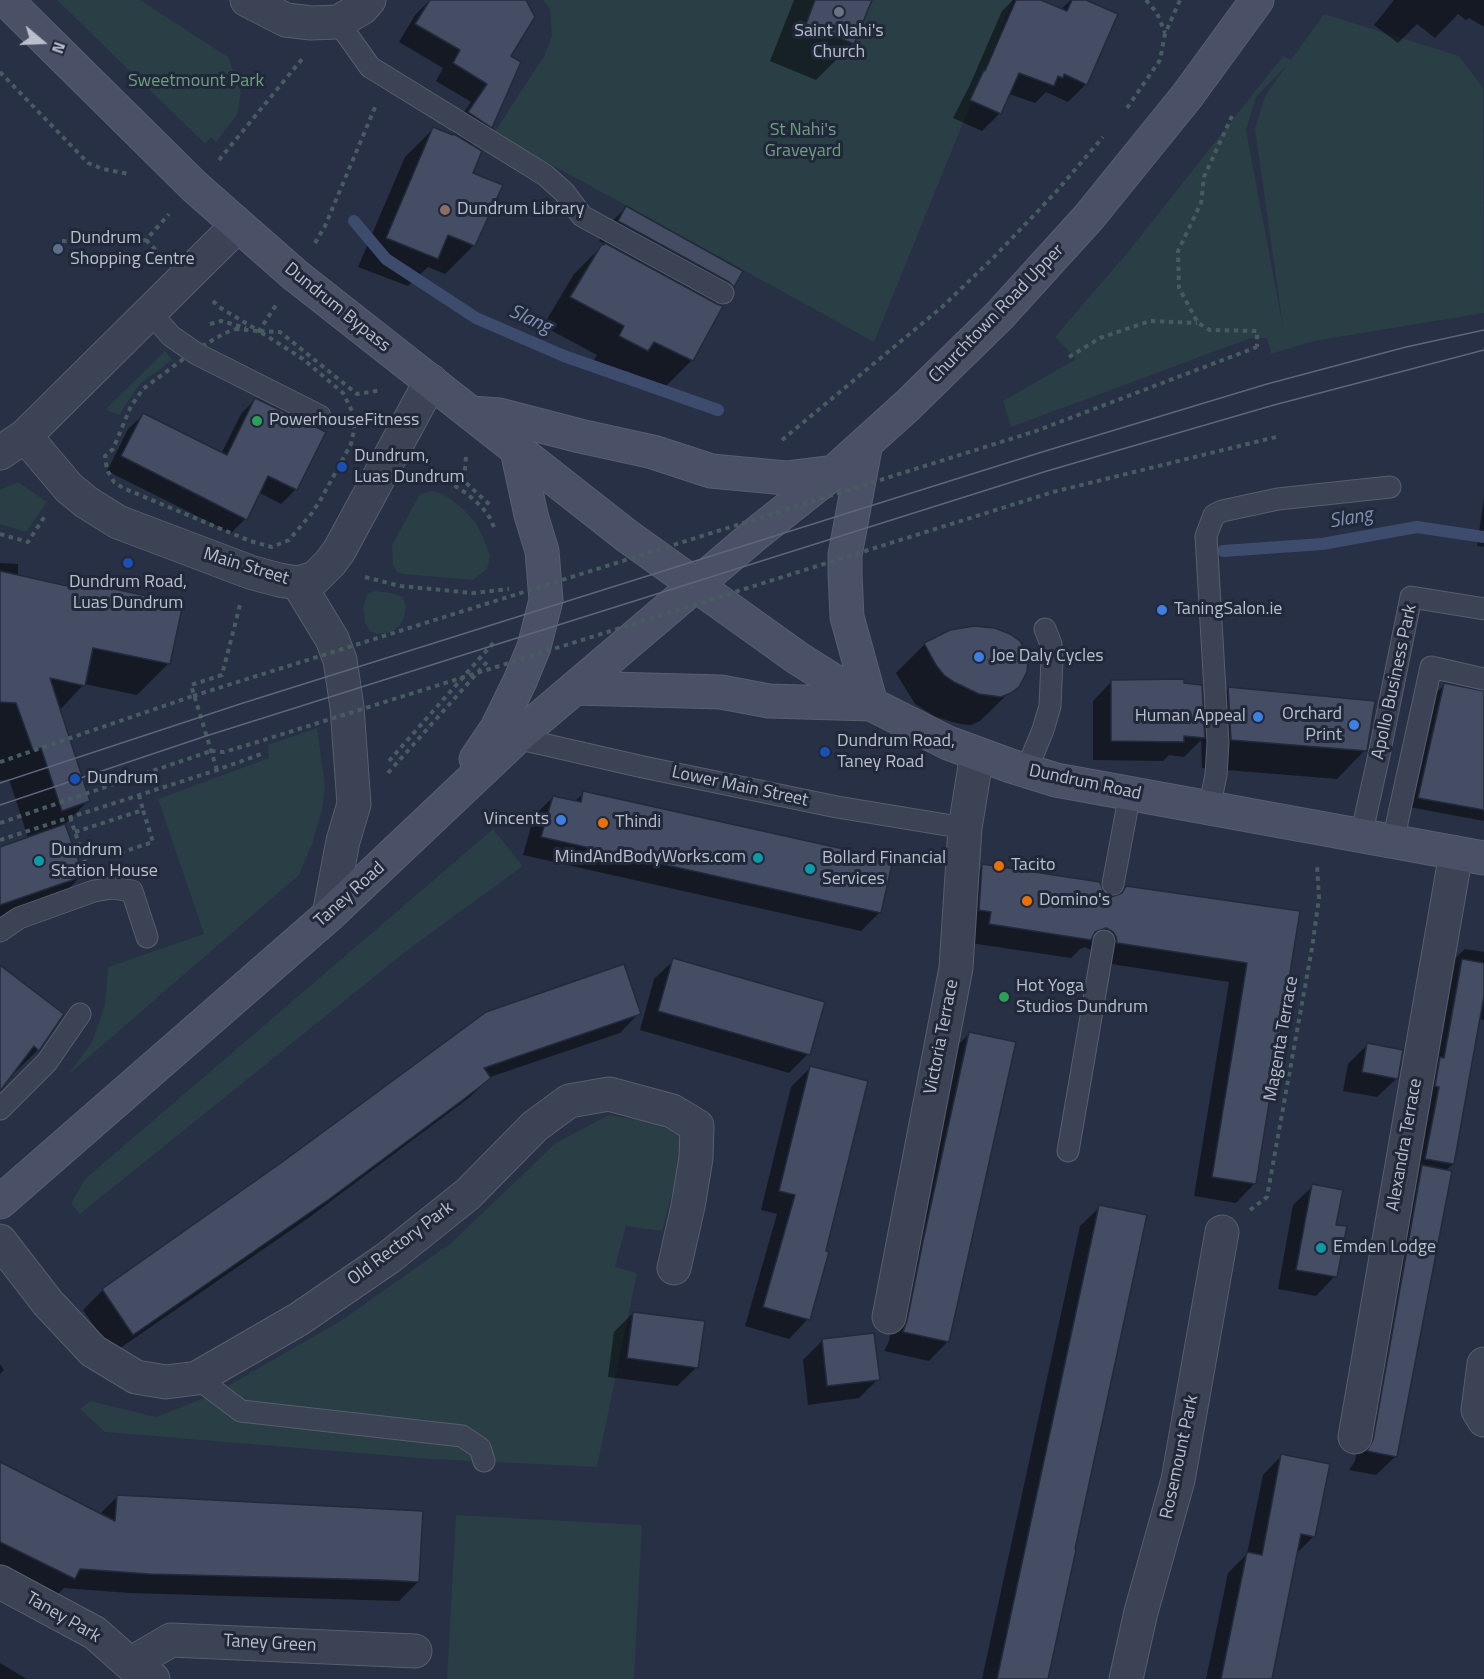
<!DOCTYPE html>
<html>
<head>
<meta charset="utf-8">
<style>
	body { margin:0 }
	#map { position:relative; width:1484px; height:1679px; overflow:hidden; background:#273044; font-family:"Titillium Web",sans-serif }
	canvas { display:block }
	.north { position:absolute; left:12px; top:12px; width:60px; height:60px; -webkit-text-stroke:4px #202839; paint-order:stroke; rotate:109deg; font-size:16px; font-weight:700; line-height:24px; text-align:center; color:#b9bfcd }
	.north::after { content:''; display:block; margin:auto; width:21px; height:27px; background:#b9bfcd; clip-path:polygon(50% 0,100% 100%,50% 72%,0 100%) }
</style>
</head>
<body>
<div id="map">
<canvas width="1484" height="1679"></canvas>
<div class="north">N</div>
</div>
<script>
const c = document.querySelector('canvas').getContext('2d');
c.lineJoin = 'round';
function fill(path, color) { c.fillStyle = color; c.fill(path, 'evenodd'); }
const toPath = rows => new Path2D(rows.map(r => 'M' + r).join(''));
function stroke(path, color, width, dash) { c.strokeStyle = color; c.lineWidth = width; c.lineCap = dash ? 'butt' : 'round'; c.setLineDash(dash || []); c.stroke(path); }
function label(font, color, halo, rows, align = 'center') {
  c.font = font + ' "Titillium Web",sans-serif'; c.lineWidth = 6; c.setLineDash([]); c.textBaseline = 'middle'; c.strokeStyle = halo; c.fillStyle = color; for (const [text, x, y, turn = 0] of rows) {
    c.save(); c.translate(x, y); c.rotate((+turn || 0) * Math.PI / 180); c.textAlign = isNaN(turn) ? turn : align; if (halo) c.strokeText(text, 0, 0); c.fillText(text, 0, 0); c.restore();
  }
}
const green = toPath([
	[57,0,140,0,228,57,241,93,237,115,216,142,211,137,205,144],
	[543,0,1013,0,874,342,494,133,544,56,552,36,550,9],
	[1324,14,1459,56,1483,88,1484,313,1314,341,1271,354,1267,338,1251,338,1011,427,1003,401,1076,359,1055,337,1128,252,1283,56,1291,60],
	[1286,66,1265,96,1255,129,1283,327,1246,130,1256,97],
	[165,351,172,360,140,384,124,407,120,415,105,410],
	[18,482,47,502,26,532,0,524,0,490],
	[433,491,445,495,463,509,476,523,484,539,490,556,487,569,473,580,402,574,397,572,393,565,392,545,420,494],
	[374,591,392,593,403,597,406,607,404,618,400,625,392,632,377,634,370,631,365,623,363,607,367,595],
	[317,728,325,786,322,810,312,844,299,875,68,1075,92,1042,105,1005,108,967,204,934,158,799,269,758,268,745],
	[493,829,523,866,409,949,80,1214,71,1203,86,1178],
	[609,1115,649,1122,680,1134,682,1156,662,1231,626,1226,615,1267,637,1273,597,1467,430,1459,105,1432,80,1409,90,1401,156,1417,214,1394,342,1320,451,1243,556,1143],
	[456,1515,642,1525,634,1679,447,1679]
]);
const shadow = toPath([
	[430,0,523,0,491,127,471,146,474,245,445,274,428,267,408,286,358,267,405,157,433,129,453,137,456,134,451,131,471,102,436,81,443,68,399,42,415,15],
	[794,0,870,0,853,43,816,80,770,61],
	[800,20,836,35,836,38,798,23],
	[1013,0,1037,0,1060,10,1071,0,1083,0,1086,84,1068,102,1046,92,1035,103,1009,94,1000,113,982,131,953,118,969,87,1002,11],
	[1394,0,1484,0,1484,27,1469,18,1466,20,1458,14,1435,38,1417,24,1398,43,1374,25],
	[626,207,741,271,733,286,714,304,692,360,663,389,627,371,618,379,591,365,597,355,543,326,574,274,602,246,606,244,599,241,607,227],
	[255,399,296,489,281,504,258,492,245,519,231,533,107,471,128,429,143,415,221,454,241,414],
	[1484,498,1484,547,1477,546],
	[0,563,18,564,18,577,68,588,74,582,169,663,137,695,84,684,59,711,89,800,64,825,82,875,45,913,0,928,0,848,28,838,9,779,1,781,0,779],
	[925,644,1022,680,980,721,971,725,960,724,936,717,915,704,896,673],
	[1112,681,1183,684,1202,715,1228,689,1365,750,1337,779,1202,768,1201,740,1184,757,1169,755,1163,761,1093,760,1093,701],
	[1444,685,1484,693,1484,821,1409,807,1435,694],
	[584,793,880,912,861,931,523,855,534,816,553,797,574,802],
	[983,866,1103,894,1111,898,1118,896,1126,887,1299,912,1255,1183,1236,1203,1194,1196,1229,982,1098,962,1093,951,1085,947,1080,949,1071,958,970,943,964,885],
	[1465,949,1484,952,1484,1020,1478,1019,1453,1164,1445,1171,1396,1456,1376,1475,1349,1470,1355,1461,1403,1186,1450,963],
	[674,960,808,1054,789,1073,640,1030,654,979],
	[0,986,38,1050,0,1087],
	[486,1013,639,1013,620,1033,490,1077,470,1097,307,1219,113,1353,83,1310,103,1290,286,1162],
	[970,1033,948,1341,929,1361,884,1351,889,1341,904,1262,950,1053],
	[1367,1045,1397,1078,1377,1097,1343,1091,1348,1064],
	[810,1068,808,1319,789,1339,745,1326,777,1214,761,1210,791,1087],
	[1313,1186,1335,1226,1335,1276,1316,1296,1278,1289,1293,1205],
	[1100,1207,1046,1679,982,1679,1080,1226],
	[633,1313,697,1367,677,1386,608,1377,614,1332],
	[822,1341,878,1379,859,1398,808,1405,803,1360],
	[0,1364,4,1370,0,1374],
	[1282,1455,1314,1536,1295,1555,1270,1679,1206,1679,1228,1573,1247,1554,1263,1475],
	[0,1463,100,1514,118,1496,418,1582,399,1601,129,1593,64,1588,55,1597,0,1571],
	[0,1663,27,1679,0,1679]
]);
const stream = toPath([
	[354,221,386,259,476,318,564,356,718,410],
	[1223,551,1322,544,1417,527,1484,537]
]);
const building = toPath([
	[430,0,526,0,535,17,511,56,521,62,492,128,468,112,487,84,453,63,460,50,415,24,430,0],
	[815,0,872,0,854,44,806,24,815,0],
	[1016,0,1041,0,1067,11,1072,0,1086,0,1118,14,1087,85,1064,74,1063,78,1058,76,1054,86,1019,73,1001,114,970,100,984,70,985,71,1016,0],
	[433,127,453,135,454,134,482,151,473,173,503,185,475,246,448,235,438,259,386,238,433,127],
	[626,206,743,271,734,287,729,282,618,221,626,206],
	[605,243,717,304,723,306,693,361,654,342,648,351,619,336,624,326,570,297,602,244,604,245,605,243],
	[255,398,326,432,297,490,268,476,247,520,121,456,143,413,227,455,255,398],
	[0,571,72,587,74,580,183,604,170,664,93,648,85,686,50,678,90,801,62,811,41,748,33,750,16,703,0,702,0,571],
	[974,626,995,628,1010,634,1020,641,1025,651,1028,662,1027,672,1019,687,1011,693,1001,697,979,694,954,682,944,675,936,665,924,643,950,630,974,626],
	[1184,679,1184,683,1202,685,1205,738,1184,736,1184,742,1111,741,1111,680,1184,679],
	[1444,683,1484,691,1484,810,1418,798,1444,683],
	[1228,687,1375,701,1367,751,1231,740,1228,687],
	[583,791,893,860,881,913,541,837,553,796,581,802,583,791],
	[65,824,84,876,0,905,0,847,65,824],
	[982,864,1100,882,1104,893,1111,897,1122,893,1126,886,1300,911,1256,1184,1212,1177,1247,963,1117,943,1116,937,1113,932,1106,928,1095,932,1091,940,989,924,991,912,979,910,982,864],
	[673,958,825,1002,810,1055,658,1011,673,958],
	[1462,959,1484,963,1484,996,1454,1164,1425,1159,1439,1087,1435,1086,1440,1057,1444,1058,1462,959],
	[624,964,641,1014,484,1068,491,1078,464,1099,328,1200,133,1335,102,1289,285,1160,486,1012,624,964],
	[0,965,64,1014,39,1051,34,1046,0,1091,0,965],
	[969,1032,1016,1042,949,1342,903,1332,907,1321,923,1241,969,1032],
	[1367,1043,1403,1050,1398,1079,1362,1072,1367,1043],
	[810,1066,868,1081,826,1251,829,1252,810,1320,763,1307,795,1195,779,1191,810,1066],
	[1422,1165,1452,1171,1397,1457,1367,1451,1373,1440,1422,1165],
	[1312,1184,1343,1190,1336,1225,1347,1226,1337,1277,1296,1270,1312,1184],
	[1099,1205,1147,1215,1075,1549,1076,1550,1048,1679,997,1679,1099,1205],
	[633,1312,705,1321,698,1368,627,1358,633,1312],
	[874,1333,880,1380,827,1386,822,1339,874,1333],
	[1281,1454,1330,1464,1315,1537,1301,1534,1272,1679,1221,1679,1247,1552,1262,1555,1281,1454],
	[0,1462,115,1521,117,1495,423,1511,419,1582,382,1580,149,1574,80,1569,75,1579,0,1542,0,1462]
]);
const path = toPath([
	[1146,0,1157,13,1165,33],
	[0,72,88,163,103,169,129,174],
	[1127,108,1160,60,1165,34,1180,0],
	[1232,116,1204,177,1201,203,1178,251,1179,288,1198,323,1210,330,1257,331,1257,347],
	[219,160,302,59],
	[146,240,158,252],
	[62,241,125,243,146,240,169,214],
	[315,243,325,226,376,105],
	[213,301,219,307,259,331,276,305],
	[210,324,221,321,246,328],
	[235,329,259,331,303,359,343,393,354,415,354,430,351,444,321,499,312,513,289,540,272,547,250,541,123,488,114,482,107,470,105,456,113,449,131,406,143,389,194,351,223,334,235,329],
	[260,331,280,332,357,394,382,390],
	[1069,357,1100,338,1150,321,1197,323],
	[782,440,942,307,994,257,1055,193,1103,137],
	[466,457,464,481,491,506],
	[421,475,437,476,449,482,466,493,482,507,490,518,494,527],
	[0,534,28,542,45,516],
	[365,577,400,586,473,593,509,589],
	[389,761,495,641],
	[0,762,193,696],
	[217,770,191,685,222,675,240,605],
	[388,773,487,662],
	[139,795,143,810],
	[70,817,85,862],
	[0,823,211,751],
	[75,832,143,810,153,842,110,856],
	[0,840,217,770,264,753],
	[1250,1210,1267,1197,1312,948,1319,898,1317,865]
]);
const service = toPath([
	[338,22,370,67,545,175,564,192,582,216,723,293],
	[150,312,171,336,197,354,320,416],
	[516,738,643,767,837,807,965,828],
	[1026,771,1043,730,1050,706,1052,659,1051,644,1045,629],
	[1209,809,1216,775,1218,742,1206,536,1214,515,1222,511,1278,499,1390,487],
	[1361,836,1379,755,1411,597,1484,609],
	[1393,841,1431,667,1484,679],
	[1113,884,1130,793],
	[0,931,19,918,94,891,112,888,132,891,147,937],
	[0,1109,47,1062,80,1014],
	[1068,1151,1104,941],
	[197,1378,241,1411,462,1436,480,1448,484,1461]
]);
const minor = toPath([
	[247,0,286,20,311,23,338,22,362,8,369,0],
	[25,436,69,488,86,502,118,522,250,572,279,580,298,583,315,578,330,563,339,551,431,381],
	[298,583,332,639,340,660,347,707,354,804,343,841,329,915],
	[0,1241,48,1303,93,1351,136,1377,166,1382,197,1378,299,1319,388,1258,468,1194,535,1126,569,1101,609,1094,672,1111,697,1126,696,1158,688,1206,674,1268],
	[889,1317,956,968,965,828,977,754],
	[1484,1364,1478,1410,1484,1420],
	[1355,1437,1456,853],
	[0,1582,95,1633,130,1664,153,1679],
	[130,1664,171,1640,415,1651],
	[1126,1679,1141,1612,1178,1480,1222,1232]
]);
const tertiary = toPath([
	[0,453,25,436,238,225]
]);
const secondary = toPath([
	[6,0,195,187,295,275,627,536,799,659,871,704,948,743,1011,766,1056,780,1484,858],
	[471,413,499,415,580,436,653,452,711,471,786,478,834,472],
	[866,443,845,555,845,573,847,617,871,704],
	[575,688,721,692,769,701,870,704],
	[476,759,497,728,520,681,534,647,546,600,542,551,531,515,517,450],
	[0,1202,329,915,516,738,757,533,834,472,907,406,1000,315,1089,217,1187,96,1257,0]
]);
const tram = toPath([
	[0,783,240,704,1042,452,1267,384,1406,347,1484,330],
	[0,805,206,736,1047,471,1274,405,1484,350]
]);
const pathBridge = toPath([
	[193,696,1036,431,1257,347],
	[211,751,224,752,251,744,1053,492,1280,436]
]);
const markers = [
	[839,12,6,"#6b7280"],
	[445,210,6,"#8d6e63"],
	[58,249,6,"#5c6f8a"],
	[257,421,6,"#2e9e5b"],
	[342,467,6,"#1a4fb4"],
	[128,563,6,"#1a4fb4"],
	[1162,610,6,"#3f7fe0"],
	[979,657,6,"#3f7fe0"],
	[1258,717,6,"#3f7fe0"],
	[1354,725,6,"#3f7fe0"],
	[825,752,6,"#1a4fb4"],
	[75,779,6,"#1a4fb4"],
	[561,820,6,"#3f7fe0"],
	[603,823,6,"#e8710a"],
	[758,858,6,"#0f9aa8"],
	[39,861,6,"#0f9aa8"],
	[999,866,6,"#e8710a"],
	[810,869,6,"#0f9aa8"],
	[1027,901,6,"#e8710a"],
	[1004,997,6,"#2e9e5b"],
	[1321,1248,6,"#0f9aa8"]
];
const poiNames = [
	["Saint Nahi's",839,32,"center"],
	["Church",839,53,"center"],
	["Dundrum Library",457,210],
	["Dundrum",70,239],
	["Shopping Centre",70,260],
	["PowerhouseFitness",269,421],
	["Dundrum,",354,457],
	["Luas Dundrum",354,478],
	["Dundrum Road,",128,583,"center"],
	["Luas Dundrum",128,604,"center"],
	["TaningSalon.ie",1174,610],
	["Joe Daly Cycles",991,657],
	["Orchard",1342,715,"right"],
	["Print",1342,736,"right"],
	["Human Appeal",1246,717,"right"],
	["Dundrum Road,",837,742],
	["Taney Road",837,763],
	["Dundrum",87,779],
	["Vincents",549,820,"right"],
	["Thindi",615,823],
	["Dundrum",51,851],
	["Station House",51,872],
	["MindAndBodyWorks.com",746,858,"right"],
	["Bollard Financial",822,859],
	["Services",822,880],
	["Tacito",1011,866],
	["Domino's",1039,901],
	["Hot Yoga",1016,987],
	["Studios Dundrum",1016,1008],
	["Emden Lodge",1333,1248]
];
const parkNames = [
	["Sweetmount Park",196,82],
	["St Nahi's",803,131],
	["Graveyard",803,152]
];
const streetNames = [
	["Dundrum Bypass",337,308,39],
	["Churchtown Road Upper",997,314,-46],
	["Main Street",246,567,17],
	["Apollo Business Park",1395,682,-78],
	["Dundrum Road",1085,783,12],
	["Lower Main Street",740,787,12],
	["Taney Road",350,895,-42],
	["Victoria Terrace",942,1037,-79],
	["Magenta Terrace",1282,1039,-80],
	["Alexandra Terrace",1405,1145,-80],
	["Old Rectory Park",401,1244,-37],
	["Rosemount Park",1180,1457,-78],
	["Taney Park",63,1618,30],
	["Taney Green",270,1644,3]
];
const waterNames = [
	["Slang",530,320,24],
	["Slang",1351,519,-10]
];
fill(green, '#293e45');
fill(shadow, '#0007');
stroke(stream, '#3d4b6d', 12);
fill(building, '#444d64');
stroke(building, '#222a3b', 1.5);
stroke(service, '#575e6e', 23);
stroke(minor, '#575e6e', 35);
stroke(tertiary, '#575e6e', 35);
stroke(secondary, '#575e6e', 35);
stroke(path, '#485b61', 4, [4.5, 4.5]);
stroke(service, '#3c4354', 21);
stroke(minor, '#3c4354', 33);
stroke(tertiary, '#3c4354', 33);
stroke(secondary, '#4a5167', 33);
stroke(tram, '#5e667b', 1.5);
stroke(pathBridge, '#485b61', 4, [4.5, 4.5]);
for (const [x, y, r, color] of markers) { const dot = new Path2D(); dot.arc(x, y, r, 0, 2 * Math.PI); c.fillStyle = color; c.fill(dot); stroke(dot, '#202839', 2); }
label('18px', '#b9bfcd', '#202839', poiNames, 'left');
label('18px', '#709e81', '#202839', parkNames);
label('18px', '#b9bfcd', '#202839', streetNames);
label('italic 20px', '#8190b4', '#202839', waterNames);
</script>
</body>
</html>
